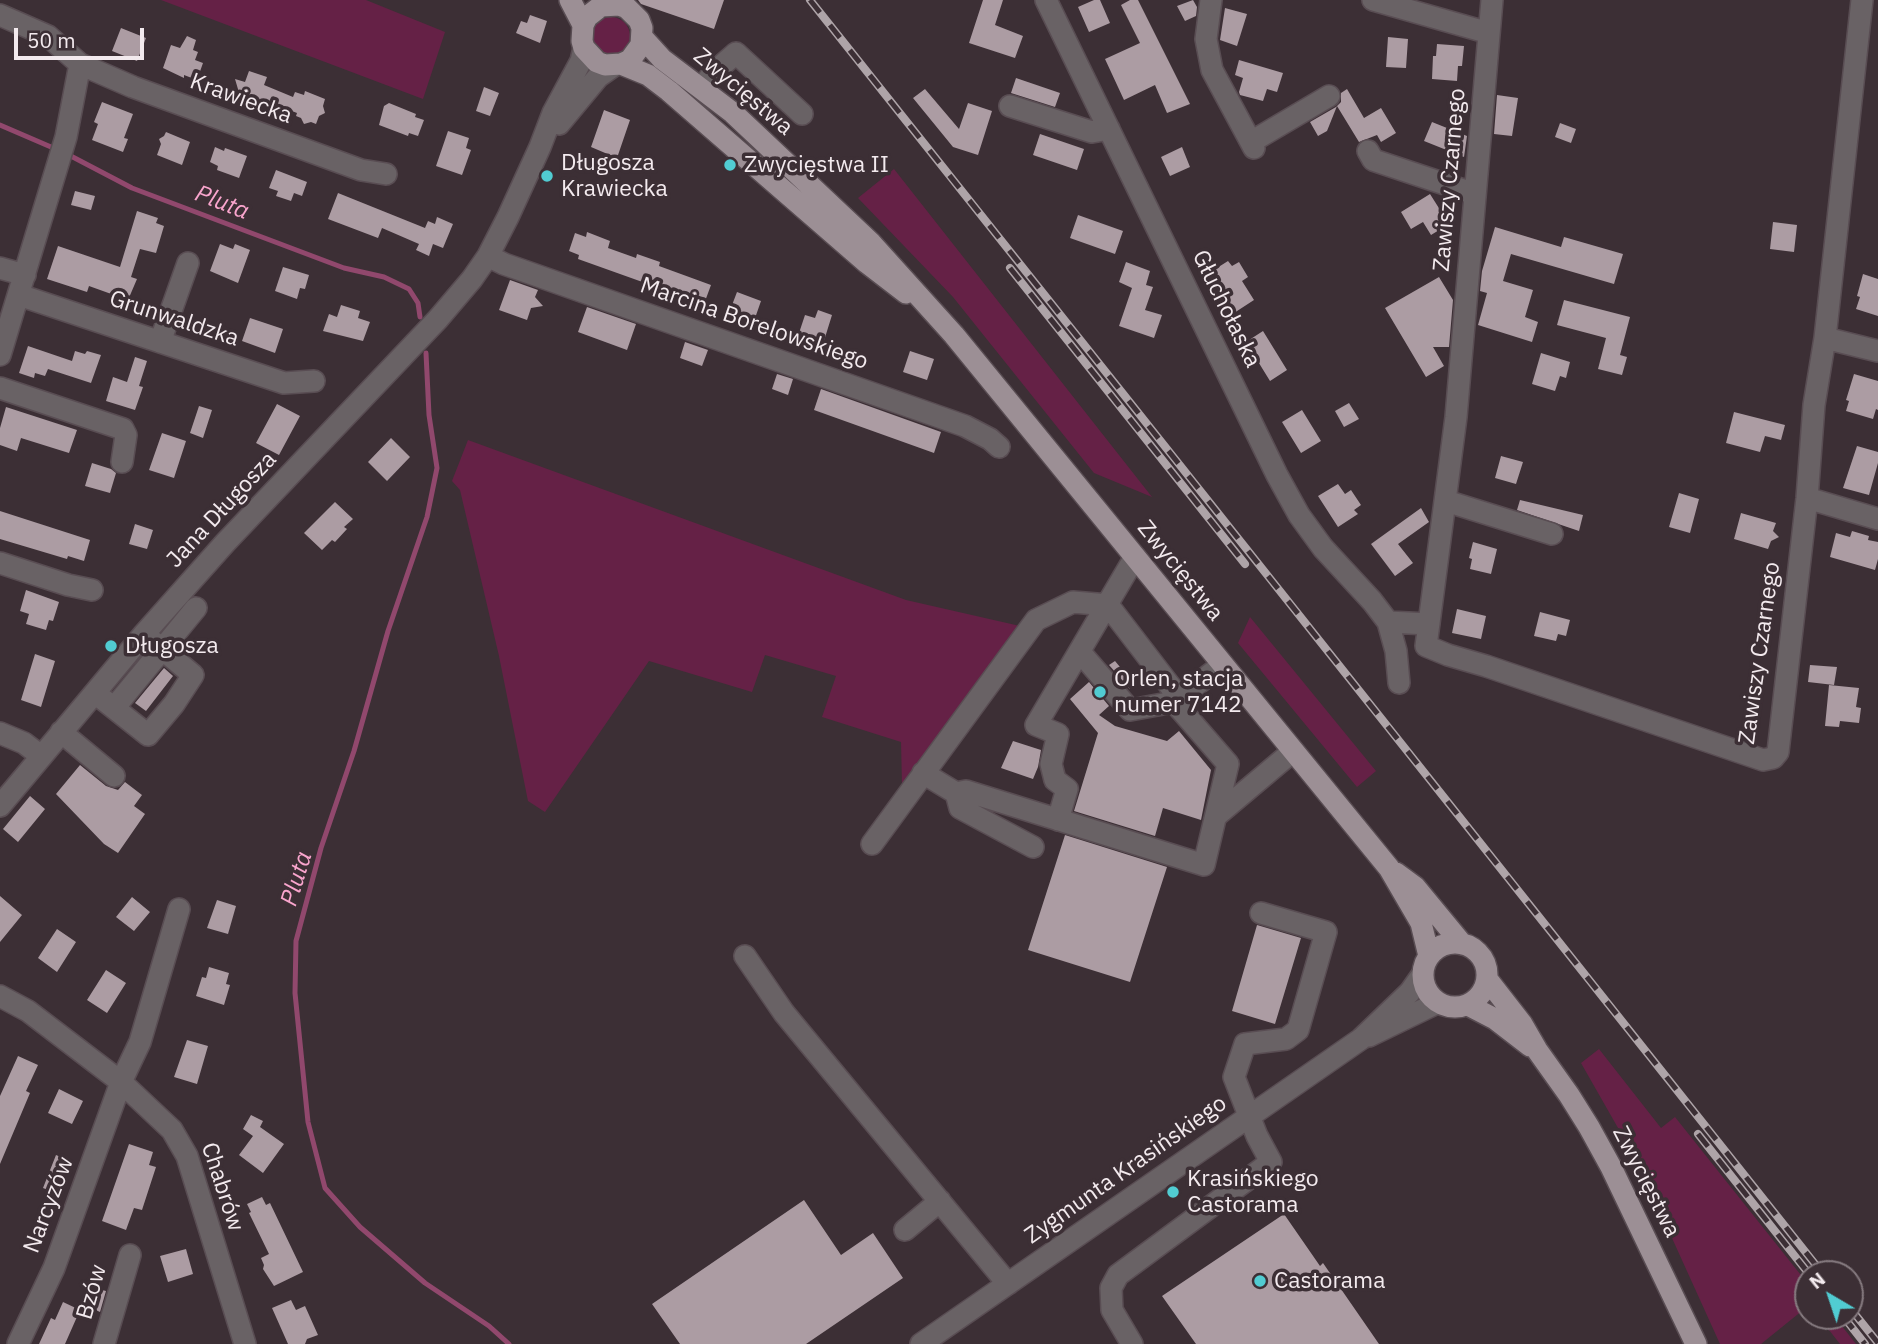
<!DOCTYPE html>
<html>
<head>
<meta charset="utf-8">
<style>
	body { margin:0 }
	#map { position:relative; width:1878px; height:1344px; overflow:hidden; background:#3c2f35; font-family:"IBM Plex Sans",sans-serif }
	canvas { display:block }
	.north { position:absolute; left:1794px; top:1260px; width:70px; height:70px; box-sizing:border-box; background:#3c2f35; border:2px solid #857a7f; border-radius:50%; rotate:321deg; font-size:19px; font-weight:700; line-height:28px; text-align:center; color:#f3eaee }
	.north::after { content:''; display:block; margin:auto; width:24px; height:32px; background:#51ccd2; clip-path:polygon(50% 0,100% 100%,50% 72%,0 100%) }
	.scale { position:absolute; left:14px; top:28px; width:130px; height:32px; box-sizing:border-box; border:4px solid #f3eaee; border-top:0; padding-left:9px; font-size:21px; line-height:24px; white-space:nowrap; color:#f3eaee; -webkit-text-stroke:5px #3c2f35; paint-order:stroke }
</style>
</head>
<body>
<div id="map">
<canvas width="1878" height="1344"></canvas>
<div class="north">N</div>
<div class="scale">50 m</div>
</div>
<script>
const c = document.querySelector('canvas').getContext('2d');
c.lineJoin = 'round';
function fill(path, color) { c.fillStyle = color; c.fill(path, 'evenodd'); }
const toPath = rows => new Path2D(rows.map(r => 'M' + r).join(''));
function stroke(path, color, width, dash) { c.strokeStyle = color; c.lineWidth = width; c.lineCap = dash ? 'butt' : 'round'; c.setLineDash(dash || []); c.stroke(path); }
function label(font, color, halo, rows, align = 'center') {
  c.font = font + ' "IBM Plex Sans",sans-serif'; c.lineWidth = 7; c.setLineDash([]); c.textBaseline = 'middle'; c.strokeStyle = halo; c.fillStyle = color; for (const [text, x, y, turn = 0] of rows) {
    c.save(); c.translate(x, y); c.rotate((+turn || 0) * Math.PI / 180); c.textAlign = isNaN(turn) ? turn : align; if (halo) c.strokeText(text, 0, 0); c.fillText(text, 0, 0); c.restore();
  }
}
const green = toPath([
	[161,0,366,0,445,32,423,99],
	'592 36a19 19 0 1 1 38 0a19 19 0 1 1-38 0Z',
	[894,169,1152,497,1094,473,953,297,858,198],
	[468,440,906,600,1020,626,902,785,901,742,822,717,836,676,765,655,752,692,649,661,545,812,528,801,499,656,460,490,452,481],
	[1250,617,1376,771,1357,787,1238,643],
	[1599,1049,1661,1128,1675,1117,1808,1284,1808,1306,1761,1344,1720,1344,1638,1163,1581,1063],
	[1818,1316,1834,1316,1856,1344,1840,1344]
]);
const stream = toPath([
	[0,125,58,150],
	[67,154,132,188,344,268,384,277,409,289,418,303,420,317],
	[426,353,429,415,437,468,427,517,388,631,354,751,321,848,296,941,295,993,308,1122,325,1188,360,1227,425,1283,489,1326,509,1344]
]);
const building = toPath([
	[638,0,724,0,714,29,641,4],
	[983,0,1003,0,995,25,1023,36,1015,58,969,43],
	[1094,0,1100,0,1110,23,1089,32,1078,7],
	[1130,0,1138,0,1190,104,1167,113,1155,85,1124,100,1105,59,1140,43,1121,5],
	[1193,0,1197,7,1196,16,1185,21,1177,6],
	[1225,8,1247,14,1237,46,1220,40],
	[530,15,547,21,540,43,516,33,521,21,527,23],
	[121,28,146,38,137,61,112,51],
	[187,36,196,40,193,50,198,52,195,60,203,63,197,80,184,75,184,78,163,68,171,45,180,48],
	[1388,37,1408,39,1406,68,1386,67],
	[1437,44,1464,46,1462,66,1458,66,1457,81,1432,79,1433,56,1436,56],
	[1239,60,1283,73,1277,92,1267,89,1263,101,1240,95,1239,92,1243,78,1235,75],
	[249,71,267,77,264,85,293,97,295,92,304,95,305,91,325,99,323,106,325,113,319,116,316,124,311,122,304,124,301,118,296,116,297,113,269,102,268,106,240,96,235,79,245,82],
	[1016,78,1060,93,1055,107,1011,93],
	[484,87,499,93,490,116,476,111],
	[925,89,959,129,968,103,992,111,978,155,953,147,913,98],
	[1347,89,1364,118,1381,108,1396,133,1381,142,1377,135,1359,142,1337,106,1327,131,1318,136,1310,122,1336,107,1341,102,1341,93],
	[1497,95,1518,98,1512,136,1494,134],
	[102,102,133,114,124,138,128,139,123,152,92,140,98,124,94,122],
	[389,103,416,114,415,117,424,120,418,136,409,133,408,136,379,125,384,106],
	[604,110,630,120,617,158,591,147],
	[1432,122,1467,136,1464,157,1424,141],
	[1560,123,1576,129,1571,143,1555,137],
	[448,131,469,138,466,148,471,150,462,175,436,166],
	[166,132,190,142,182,165,157,155,161,144,159,139,164,136],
	[1040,134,1084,149,1077,170,1033,155],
	[215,147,224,151,225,148,247,156,239,178,217,170,218,166,210,162],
	[1182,147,1190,167,1170,176,1161,157],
	[276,170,307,182,302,196,294,193,291,201,276,196,278,191,269,188],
	[75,191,95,196,91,210,71,205],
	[338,193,425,228,428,221,435,224,437,217,453,224,443,248,433,244,429,256,416,250,419,244,382,228,378,238,328,219],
	[1430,194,1449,224,1431,235,1423,222,1411,229,1401,212],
	[137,211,158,218,156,223,164,226,156,253,140,249,131,277,137,279,128,300,89,286,87,292,47,279,58,246,120,267],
	[1078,215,1123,231,1115,254,1070,238],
	[1773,222,1797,225,1794,252,1770,249],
	[1495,227,1561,247,1564,237,1623,254,1614,284,1511,254,1503,281,1533,290,1525,317,1538,322,1532,342,1478,325,1487,293,1480,291,1482,271],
	[587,232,610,241,608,248,636,258,637,254,660,262,659,266,711,285,704,304,578,259,579,255,569,251,575,233,586,237],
	[220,244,233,249,235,244,250,250,238,283,210,271],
	[1228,261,1232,266,1239,262,1248,277,1242,281,1254,300,1234,313,1209,273],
	[1126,262,1150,271,1146,285,1153,287,1145,310,1162,315,1154,338,1119,326,1132,288,1119,282],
	[283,267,309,275,305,289,300,288,297,299,275,291],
	[1863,274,1878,279,1878,316,1856,309,1860,297,1857,296],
	[1439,277,1453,300,1449,347,1433,347,1444,366,1426,377,1385,308],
	[510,280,538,290,535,297,543,306,531,308,527,320,499,310],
	[737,292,761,301,754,321,729,313],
	[1564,300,1630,317,1620,355,1627,357,1622,375,1598,369,1606,338,1557,325],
	[341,305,360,311,358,318,370,322,363,341,323,331,329,314,337,317],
	[587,307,636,324,627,350,578,332],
	[818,310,832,315,823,344,798,336,805,315,815,318],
	[250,318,283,329,275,353,242,341],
	[1263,331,1287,370,1270,381,1246,342],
	[685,342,708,350,702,366,680,358],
	[28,346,72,361,75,351,85,354,87,351,101,355,91,383,48,369,45,376,35,373,34,378,19,373],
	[910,351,934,359,927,380,903,372],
	[1541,353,1570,362,1566,378,1560,376,1555,391,1532,384],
	[135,357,147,361,139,386,143,387,135,410,106,401,113,377,127,382],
	[777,374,793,379,788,395,772,389],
	[1854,374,1878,381,1878,410,1876,409,1873,419,1846,411,1849,401,1846,400],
	[821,389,941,432,934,453,814,410],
	[1349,403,1359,419,1344,427,1335,411],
	[277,404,300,416,279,455,256,443],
	[199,406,212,410,203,438,190,433],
	[6,407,77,430,69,453,21,438,17,451,0,445,0,428],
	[1302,410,1321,441,1301,453,1282,422],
	[1734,412,1785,425,1781,440,1765,436,1760,452,1726,443],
	[162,433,186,441,174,478,149,470],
	[391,438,410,457,387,481,368,462],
	[1857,446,1878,452,1878,463,1869,495,1843,488],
	[1501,456,1523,462,1516,484,1495,478],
	[92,463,111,469,116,473,110,493,85,486],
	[1338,484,1345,494,1351,490,1361,505,1354,510,1358,514,1338,527,1318,496],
	[1679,493,1699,499,1690,533,1669,527],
	[1520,500,1583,515,1579,531,1517,510],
	[335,502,353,519,344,527,347,529,335,542,332,540,322,550,304,533],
	[1421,508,1429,522,1398,544,1413,563,1395,576,1371,544],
	[0,511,90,540,84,561,68,556,67,559,0,539],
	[1741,513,1776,523,1773,531,1779,537,1771,541,1768,549,1734,539],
	[135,524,153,530,147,549,129,544],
	[1852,531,1869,536,1868,540,1878,542,1878,559,1875,570,1830,557,1836,533,1850,537],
	[1473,542,1497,549,1491,574,1470,569,1472,559,1469,558],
	[26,590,59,602,53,621,49,620,46,630,26,624,29,614,20,611],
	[1457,609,1486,616,1481,639,1452,633],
	[1540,612,1570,620,1566,636,1558,634,1556,641,1534,636],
	[35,654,55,661,41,707,21,700],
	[1115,661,1135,685,1130,689,1109,665],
	[1810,665,1837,667,1834,685,1808,682],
	[164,668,173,676,146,711,135,703],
	[1089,682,1109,706,1099,715,1115,726,1167,741,1179,731,1211,770,1201,820,1163,808,1155,836,1074,811,1098,733,1070,699],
	[1829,685,1859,688,1856,707,1861,708,1859,723,1840,721,1839,727,1825,726],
	[1013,741,1041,750,1038,767,1033,779,1001,768],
	[80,765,106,786,118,790,125,782,142,795,134,806,145,814,118,853,104,844,56,794],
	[30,796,45,809,18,842,3,829],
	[1065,835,1167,867,1130,982,1028,950],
	[0,896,22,915,0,942],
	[132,897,150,912,134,931,116,917],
	[217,900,236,906,228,934,207,928],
	[1257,925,1301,938,1275,1024,1232,1011],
	[57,929,76,942,57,972,38,958],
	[209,967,229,973,226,984,230,985,224,1005,196,996,202,977,206,978],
	[106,970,126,983,107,1013,87,1000],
	[187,1040,208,1046,197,1084,174,1077],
	[18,1056,38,1065,26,1091,30,1093,0,1164,0,1096],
	[59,1089,83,1101,72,1124,48,1113],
	[251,1115,263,1121,260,1127,284,1144,263,1173,239,1155,253,1136,243,1129],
	[129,1144,153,1152,149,1165,156,1167,142,1210,134,1208,126,1230,102,1221],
	[56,1155,70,1161,56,1193,43,1188],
	[262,1197,266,1205,270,1203,303,1272,274,1286,263,1269,264,1265,261,1258,269,1254,249,1213,251,1212,247,1204],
	[804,1200,841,1255,873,1233,903,1278,806,1344,680,1344,652,1304],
	[1284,1214,1320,1266,1323,1263,1379,1344,1196,1344,1162,1296],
	[186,1249,193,1274,168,1282,160,1256],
	[95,1288,106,1291,100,1312,87,1306],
	[291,1300,296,1310,305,1306,318,1335,307,1339,305,1344,288,1344,272,1308],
	[63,1302,80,1310,65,1344,39,1344,51,1318,55,1320]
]);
const minor = toPath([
	[1046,0,1277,475,1299,515,1323,548,1372,601,1388,622,1396,651,1399,683],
	[1211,0,1206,39,1212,70,1254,148],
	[1373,0,1489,33],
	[1492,0,1456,417,1426,646,1448,655,1486,666,1763,760,1773,758,1778,752,1807,498,1814,405,1825,338,1862,0],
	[0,15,48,36,80,64,133,87,361,170,386,174],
	[702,88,713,73,736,53,802,114],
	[1010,106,1092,132,1109,129],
	[559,124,598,77,615,65],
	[1251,142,1329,96],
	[1368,151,1373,160,1475,194],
	[488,256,504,264,965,426,990,439,999,447],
	[0,268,25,275],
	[19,295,284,383,314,381],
	[1825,338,1878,351],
	[160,342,188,263],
	[0,355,66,137,80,64],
	[0,388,123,429,126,435,122,462],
	[1807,498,1878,519],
	[1446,501,1552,534],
	[0,563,68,585,92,590],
	[1388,622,1429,624],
	[1080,652,1130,710,1174,702,1222,665],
	[95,693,148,735,174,704,193,675,144,634],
	[114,708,196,608],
	[61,732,114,776],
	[0,733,24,743,41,756],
	[923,773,956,793,960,808,1033,847],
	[0,806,144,634,225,543,438,319,472,279,488,256,508,217,540,147,553,113,581,61,584,48],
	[1216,816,1292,752],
	[1058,820,1067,789,1055,780,1051,764,1058,734,1036,725,1135,557],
	[872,844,1036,620,1073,602,1108,605,1174,691,1174,702,1228,764,1204,865,966,791,956,793],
	[179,909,140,1042,121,1082,172,1130,187,1156,245,1344],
	[745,956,784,1013,1008,1284],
	[0,996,28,1011,121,1082,54,1268,18,1344],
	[1369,1036,1437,1003],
	[905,1230,940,1201],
	[104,1344,130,1255],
	[921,1344,1361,1039,1410,992,1422,975],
	[1132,1344,1112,1310,1111,1288,1118,1275,1271,1162,1257,1136,1234,1077,1245,1044,1286,1039,1298,1030,1326,932,1261,913]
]);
const major = toPath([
	[570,0,583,25,582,41,584,48,597,62,605,65,621,64,630,60,641,45,642,28,639,20,627,8,619,5,601,6,587,17,583,25],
	[642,37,662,59,733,113,871,243,954,335,1389,868,1421,923,1429,956],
	[621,64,648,75,669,91,867,263,906,293],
	[1396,873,1415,887,1462,944],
	'1423 975a32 32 0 1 1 64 0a32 32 0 1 1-64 0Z',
	[1487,979,1522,1024,1537,1050,1569,1095,1589,1127,1611,1167,1696,1344],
	[1468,1005,1495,1019,1530,1046]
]);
const rail = toPath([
	[810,0,1823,1274],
	[1010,268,1245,564],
	[1698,1134,1809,1274],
	[1850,1308,1878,1343],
	[1843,1316,1865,1344]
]);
const markers = [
	[730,165,7,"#51ccd2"],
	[547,176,7,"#51ccd2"],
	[111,646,7,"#51ccd2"],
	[1100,692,7,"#51ccd2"],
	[1173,1192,7,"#51ccd2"],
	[1260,1281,7,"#51ccd2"]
];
const streetNames = [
	["Zwycięstwa",743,92,40],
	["Krawiecka",241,99,20],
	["Zawiszy Czarnego",1450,180,-85],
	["Głuchołaska",1226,309,64],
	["Grunwaldzka",174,319,18],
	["Marcina Borelowskiego",754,324,19],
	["Jana Długosza",222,510,-47],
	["Zwycięstwa",1180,571,51],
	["Zawiszy Czarnego",1760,653,-82],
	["Zygmunta Krasińskiego",1126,1170,-35],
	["Zwycięstwa",1646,1182,63],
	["Chabrów",222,1187,72],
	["Narcyzów",49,1205,-69],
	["Bzów",92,1292,-74]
];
const poiNames = [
	["Długosza",561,163],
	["Krawiecka",561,189],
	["Zwycięstwa II",744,165],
	["Długosza",125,646],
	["Orlen, stacja",1114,679],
	["numer 7142",1114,705],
	["Krasińskiego",1187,1179],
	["Castorama",1187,1205],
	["Castorama",1274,1281]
];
const waterNames = [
	["Pluta",222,203,21],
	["Pluta",297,879,-73]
];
fill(green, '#652146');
stroke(stream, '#91486d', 5);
fill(building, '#ac9ca3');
stroke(minor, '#594d53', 24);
stroke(major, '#594d53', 24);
stroke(minor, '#696265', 21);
stroke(major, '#9c8f95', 21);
stroke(rail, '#aea4a8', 8);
stroke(rail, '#3c2f35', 5, [16]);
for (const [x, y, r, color] of markers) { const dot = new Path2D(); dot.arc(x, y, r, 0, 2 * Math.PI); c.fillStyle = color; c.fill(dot); stroke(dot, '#3c2f35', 2.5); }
label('23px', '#f3eaee', '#3c2f35', streetNames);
label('23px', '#f3eaee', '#3c2f35', poiNames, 'left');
label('italic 24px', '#f9a5cd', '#3c2f35', waterNames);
</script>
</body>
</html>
